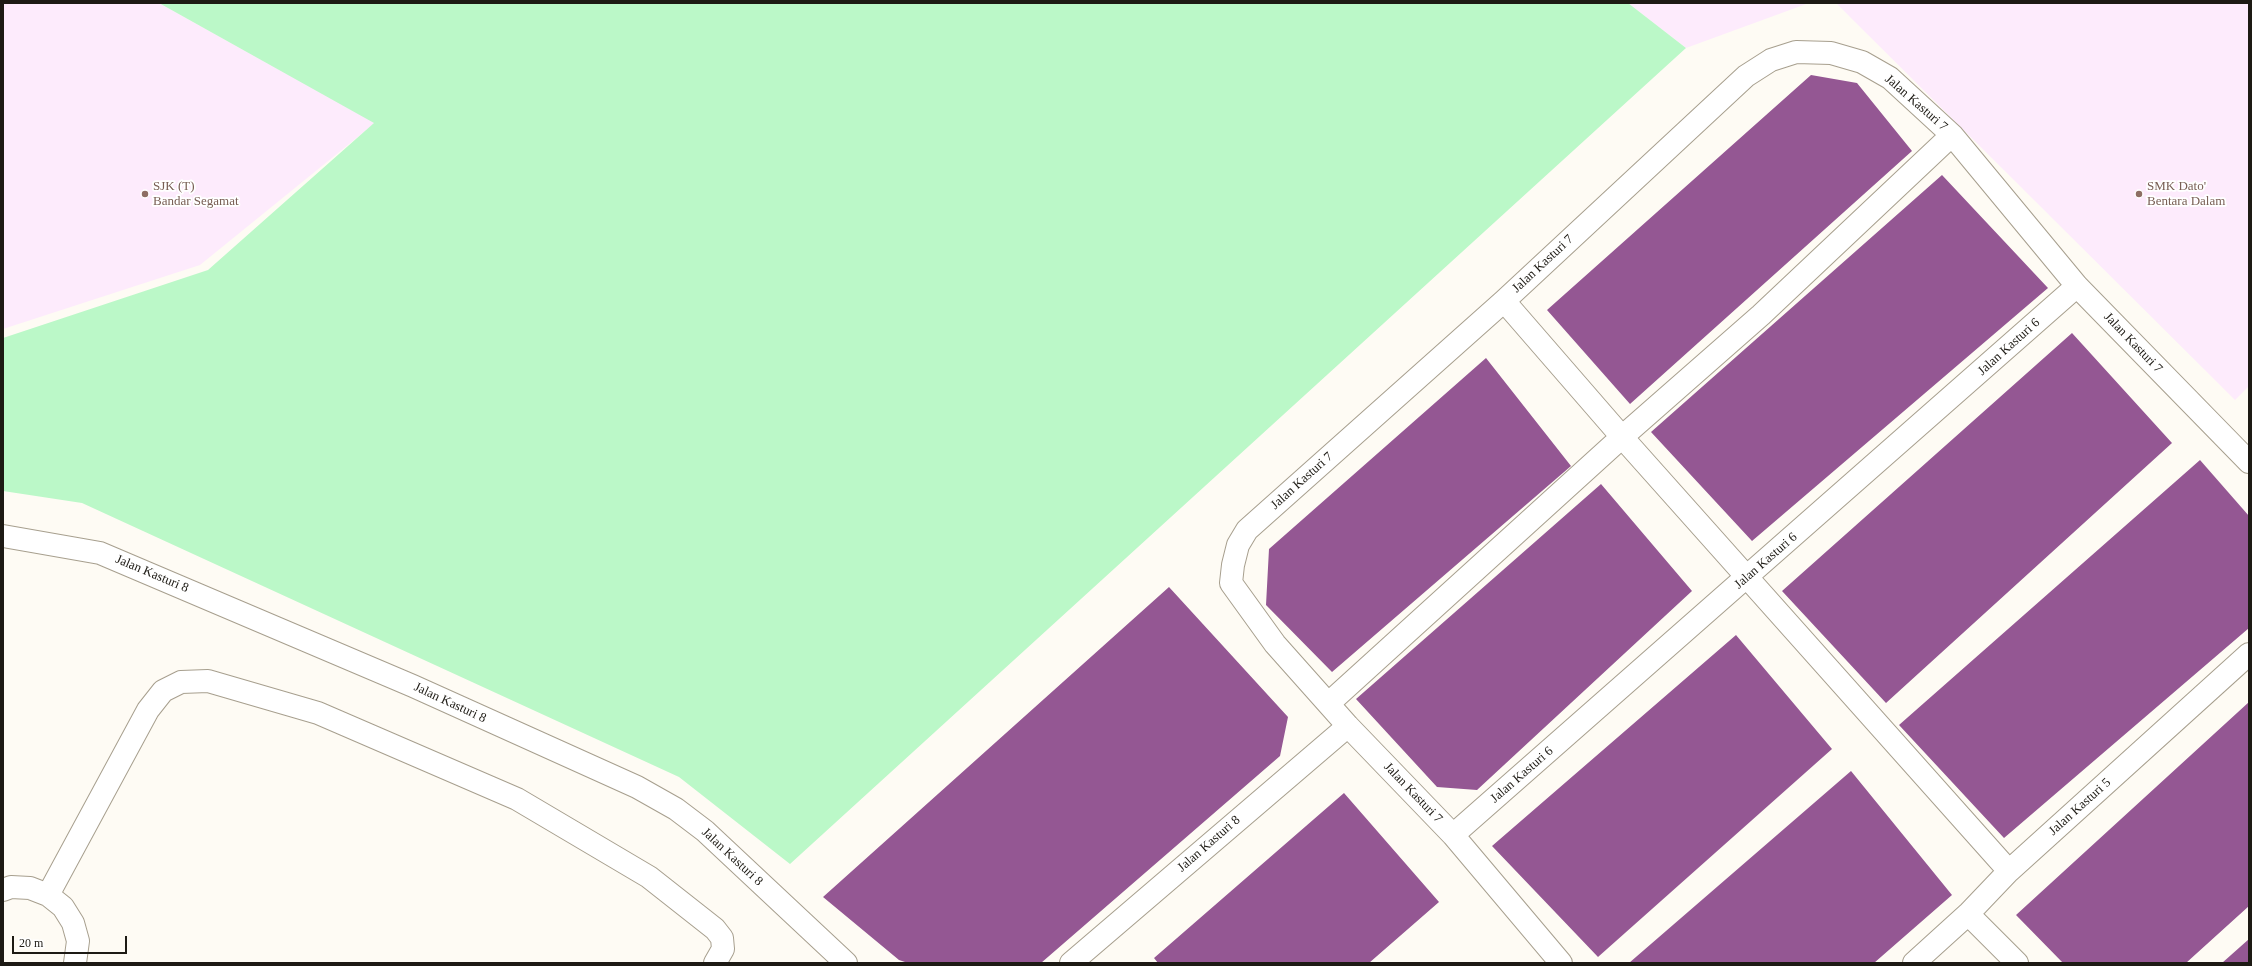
<!DOCTYPE html>
<html>
<head>
<meta charset="utf-8">
<style>
	body { margin:0 }
	#map { position:relative; width:2252px; height:966px; overflow:hidden; background:#fefbf4; font-family:Georgia,serif }
	canvas { display:block }
	.frame { position:absolute; inset:0; border:4px solid #1d1a14; pointer-events:none }
	.scale { position:absolute; left:12px; top:936px; width:115px; height:18px; box-sizing:border-box; border:2px solid #1d1a14; border-top:0; padding-left:5px; font-size:12px; line-height:14px; white-space:nowrap; color:#1d1a14; -webkit-text-stroke:3px #fff; paint-order:stroke }
</style>
</head>
<body>
<div id="map">
<canvas width="2252" height="966"></canvas>
<div class="frame"></div>
<div class="scale">20 m</div>
</div>
<script>
const c = document.querySelector('canvas').getContext('2d');
c.lineJoin = 'round';
function fill(path, color) { c.fillStyle = color; c.fill(path, 'evenodd'); }
const toPath = rows => new Path2D(rows.map(r => 'M' + r).join(''));
function stroke(path, color, width, dash) { c.strokeStyle = color; c.lineWidth = width; c.lineCap = dash ? 'butt' : 'round'; c.setLineDash(dash || []); c.stroke(path); }
function label(font, color, halo, rows, align = 'center') {
  c.font = font + ' Georgia,serif'; c.lineWidth = 3.5; c.setLineDash([]); c.textBaseline = 'middle'; c.strokeStyle = halo; c.fillStyle = color; for (const [text, x, y, turn = 0] of rows) {
    c.save(); c.translate(x, y); c.rotate((+turn || 0) * Math.PI / 180); c.textAlign = isNaN(turn) ? turn : align; if (halo) c.strokeText(text, 0, 0); c.fillText(text, 0, 0); c.restore();
  }
}
const education = toPath([
	[3,3,159,3,375,123,200,265,3,329],
	[1628,3,1809,3,1686,48],
	[1836,3,2249,3,2249,386,2235,400]
]);
const green = toPath([
	[159,3,1628,3,1686,48,790,864,679,777,82,503,3,491,3,338,208,270,374,123]
]);
const building = toPath([
	[1811,75,1857,83,1912,151,1630,404,1547,310],
	[1942,175,2048,288,1752,541,1651,432],
	[2072,333,2172,443,1886,703,1782,591],
	[1486,358,1571,466,1332,672,1266,605,1269,549],
	[2200,460,2249,516,2249,628,2004,838,1899,725],
	[1601,484,1692,591,1477,790,1437,787,1356,699],
	[1169,587,1288,717,1280,756,1041,963,908,963,899,960,823,897],
	[1736,635,1832,749,1598,957,1492,846],
	[2249,702,2249,906,2186,963,2063,963,2016,915],
	[1851,771,1952,895,1874,963,1629,963],
	[1344,793,1439,902,1369,963,1158,963,1154,958],
	[2249,939,2249,963,2222,963]
]);
const minor = toPath([
	[1504,301,1622,437,2009,871],
	[3,536,100,553,413,686,637,787,676,809,705,831,846,963],
	[1329,703,1622,437,1761,315,1952,135],
	[1453,835,2077,286],
	[3,890,11,887,30,888,48,895,63,907,73,923,78,941,75,963],
	[48,895,148,710,163,691,181,682,208,681,318,713,517,799,649,877,715,929,722,938,723,949,715,963],
	[1968,914,2017,963],
	[1071,963,1348,726],
	[1561,963,1453,835,1348,726,1275,644,1231,583,1233,565,1238,545,1247,530,1504,301,1746,76,1771,60,1796,52,1831,53,1862,62,1890,78,1952,135,2077,286,2249,462],
	[1914,963,1968,914,2009,871,2249,654]
]);
const markers = [
	[145,194,4,"#8d6e63"],
	[2139,194,4,"#8d6e63"]
];
const streetNames = [
	["Jalan Kasturi 7",1916,103,41],
	["Jalan Kasturi 7",1543,264,-43],
	["Jalan Kasturi 7",2133,343,46],
	["Jalan Kasturi 6",2009,347,-42],
	["Jalan Kasturi 7",1302,481,-42],
	["Jalan Kasturi 6",1766,561,-41],
	["Jalan Kasturi 8",152,574,23],
	["Jalan Kasturi 8",450,703,25],
	["Jalan Kasturi 6",1522,775,-41],
	["Jalan Kasturi 7",1413,793,46],
	["Jalan Kasturi 5",2080,807,-42],
	["Jalan Kasturi 8",1209,844,-41],
	["Jalan Kasturi 8",732,857,43]
];
const educationNames = [
	["SJK (T)",153,187],
	["Bandar Segamat",153,202],
	["SMK Dato'",2147,187],
	["Bentara Dalam",2147,202]
];
fill(education, '#fdebfc');
fill(green, '#bbf8c8');
fill(building, '#945793');
stroke(minor, '#a79f8e', 24);
stroke(minor, '#fff', 22);
for (const [x, y, r, color] of markers) { const dot = new Path2D(); dot.arc(x, y, r, 0, 2 * Math.PI); c.fillStyle = color; c.fill(dot); stroke(dot, '#fff', 1.5); }
label('13px', '#1d1a14', '#fff', streetNames);
label('13px', '#785e54', '#fff', educationNames, 'left');
</script>
</body>
</html>
